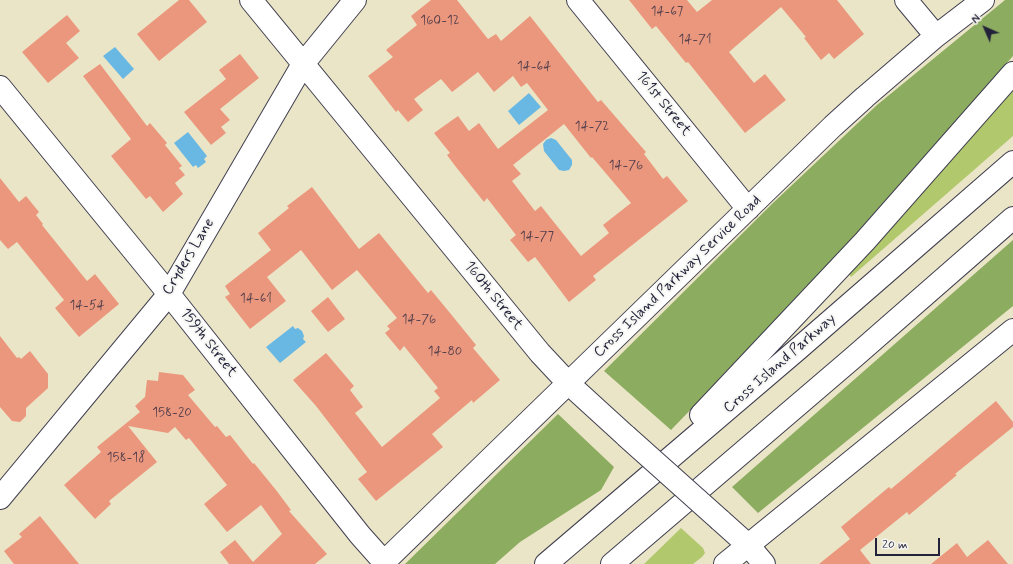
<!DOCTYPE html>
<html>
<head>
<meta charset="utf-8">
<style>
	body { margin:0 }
	#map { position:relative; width:1013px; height:564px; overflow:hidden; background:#ebe5c7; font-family:Mynerve,sans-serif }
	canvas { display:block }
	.north { position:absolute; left:965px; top:8px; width:40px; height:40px; -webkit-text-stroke:3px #f6f6f2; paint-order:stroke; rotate:315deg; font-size:11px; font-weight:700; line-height:16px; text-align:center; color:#22223b }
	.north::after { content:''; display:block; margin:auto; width:14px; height:18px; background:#22223b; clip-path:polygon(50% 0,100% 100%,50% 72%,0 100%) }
	.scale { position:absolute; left:875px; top:538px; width:65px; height:18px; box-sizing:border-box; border:2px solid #22223b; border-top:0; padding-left:5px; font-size:12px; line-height:14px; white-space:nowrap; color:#22223b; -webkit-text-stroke:3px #f6f6f2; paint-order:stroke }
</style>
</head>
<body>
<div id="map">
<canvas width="1013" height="564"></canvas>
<div class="north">N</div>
<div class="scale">20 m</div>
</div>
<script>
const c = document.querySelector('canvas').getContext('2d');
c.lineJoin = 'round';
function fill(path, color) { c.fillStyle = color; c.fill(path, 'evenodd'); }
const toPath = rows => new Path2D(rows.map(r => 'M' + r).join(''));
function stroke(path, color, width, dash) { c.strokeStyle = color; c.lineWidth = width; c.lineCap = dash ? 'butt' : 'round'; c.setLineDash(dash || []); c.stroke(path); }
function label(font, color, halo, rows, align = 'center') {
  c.font = font + ' Mynerve,sans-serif'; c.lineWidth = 4; c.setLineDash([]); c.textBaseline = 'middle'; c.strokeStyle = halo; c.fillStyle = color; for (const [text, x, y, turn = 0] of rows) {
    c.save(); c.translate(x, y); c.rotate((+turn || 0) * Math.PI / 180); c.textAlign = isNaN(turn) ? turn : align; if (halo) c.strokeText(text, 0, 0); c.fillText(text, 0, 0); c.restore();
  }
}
const green = toPath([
	[1013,89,1013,136,851,277,848,272],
	[681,528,703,548,705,553,702,557,693,564,644,564]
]);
const forest = toPath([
	[1005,0,1013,0,1013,56,810,286,671,430,604,371,774,202,877,105],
	[1013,240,1013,306,758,513,732,487],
	[558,414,614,467,601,490,520,542,495,564,405,564]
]);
const water = toPath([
	[115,47,134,69,123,79,103,56],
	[529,93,541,107,519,125,508,111],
	[188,132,207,156,204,159,206,162,198,168,196,165,193,167,174,143],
	[551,138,556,140,572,160,572,165,569,170,564,171,559,170,544,151,543,144,546,140],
	[293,326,295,329,298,328,302,331,304,336,303,339,306,342,280,363,266,347]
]);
const building = toPath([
	[179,0,189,0,207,22,159,61,137,34],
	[431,0,457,0,488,39,496,34,501,41,530,16,598,102,601,100,646,152,644,154,663,179,667,176,688,201,593,276,596,280,569,302,535,257,528,262,510,240,516,235,487,198,484,202,456,167,447,155,450,153,434,133,458,116,469,131,479,123,498,149,548,110,527,83,521,87,513,76,494,92,478,72,452,92,441,79,414,99,423,110,408,122,398,110,396,112,368,76,393,57,386,50,417,25,411,16],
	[564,124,591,158,592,157,631,203,603,225,609,233,581,256,541,206,535,211,512,181,521,174,513,165],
	[629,0,687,0,697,12,712,0,837,0,864,34,834,59,829,53,821,60,804,38,806,37,781,7,729,52,754,83,765,74,786,100,745,133,688,62,686,63,656,26,652,29],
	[67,15,80,31,66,43,79,58,48,83,22,52],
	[240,54,259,78,220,109,230,120,221,127,226,133,211,145,184,112,226,79,219,70],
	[100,64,147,126,150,123,167,143,165,145,182,166,179,168,185,175,175,183,183,194,163,212,150,196,146,199,111,156,131,139,83,76],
	[0,178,19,202,26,196,39,212,36,215,43,224,42,225,87,281,95,274,119,304,79,337,55,308,64,300,17,242,8,249,0,240],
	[312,187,359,249,379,233,428,293,431,290,450,313,476,345,473,348,500,380,473,403,472,400,432,434,443,447,376,501,358,479,367,472,316,406,293,380,326,353,354,386,350,390,363,407,355,413,382,447,440,398,434,391,438,388,404,346,400,351,385,333,390,329,387,326,397,318,357,270,332,290,301,250,267,277,286,301,250,329,225,297,230,294,225,286,271,250,258,233,289,208,287,206],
	[328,297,345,319,328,332,311,311],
	[0,336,17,358,19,357,21,359,30,351,48,374,48,388,26,408,26,416,20,422,12,421,0,407],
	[159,372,183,375,195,390,188,395,215,427,217,426,226,437,230,435,253,464,254,463,276,490,291,510,289,511,327,554,315,564,229,564,220,552,235,540,253,562,282,534,261,505,227,532,204,504,227,485,189,438,186,440,175,427,168,433,128,426,157,462,109,501,111,504,95,519,64,485,101,452,97,447,140,412,135,406,145,397,147,380,158,381],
	[996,401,1013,422,1013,427,955,474,957,475,909,515,907,512,860,550,871,564,819,564,850,539,841,527,889,487,891,489],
	[40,516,79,564,14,564,4,551,22,537,19,534],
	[988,540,1008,564,931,564,957,543,967,557]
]);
const minor = toPath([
	[251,0,540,353,568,383,626,436],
	[578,0,748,209],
	[906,0,936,36],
	[0,87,169,294,360,535,384,562],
	[0,498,169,294,303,64,355,0],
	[720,520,749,546,764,564],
	[382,564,833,126,865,97,936,36,983,0],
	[725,564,1013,330]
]);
const highway = toPath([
	[701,415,865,241,1013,73],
	[546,564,798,349,1013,162],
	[612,564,854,357,1013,218]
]);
const minorBridge = toPath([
	[626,436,720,520]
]);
const numberNames = [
	["14-67",667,12],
	["160-12",440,21],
	["14-71",695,40],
	["14-64",534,67],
	["14-72",592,127],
	["14-76",626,166],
	["14-77",537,237],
	["14-61",256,299],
	["14-54",87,306],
	["14-76",419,320],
	["14-80",445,352],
	["158-20",172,413],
	["158-18",126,458]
];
const streetNames = [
	["161st Street",663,104,51],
	["Cryders Lane",189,257,-59],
	["Cross Island Parkway Service Road",678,277,-44],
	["160th Street",493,296,51],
	["159th Street",208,343,52],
	["Cross Island Parkway",780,364,-41]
];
fill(green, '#b1c86d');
fill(forest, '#8cac60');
fill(water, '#68b8e3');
fill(building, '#eb977d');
stroke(minor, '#403f50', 24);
stroke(highway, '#403f50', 24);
stroke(minor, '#fff', 22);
stroke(highway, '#fff', 22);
stroke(minorBridge, '#403f50', 24, []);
stroke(minorBridge, '#fff', 22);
label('13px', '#543f4c', null, numberNames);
label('15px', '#22223b', '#f6f6f2', streetNames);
</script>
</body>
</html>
